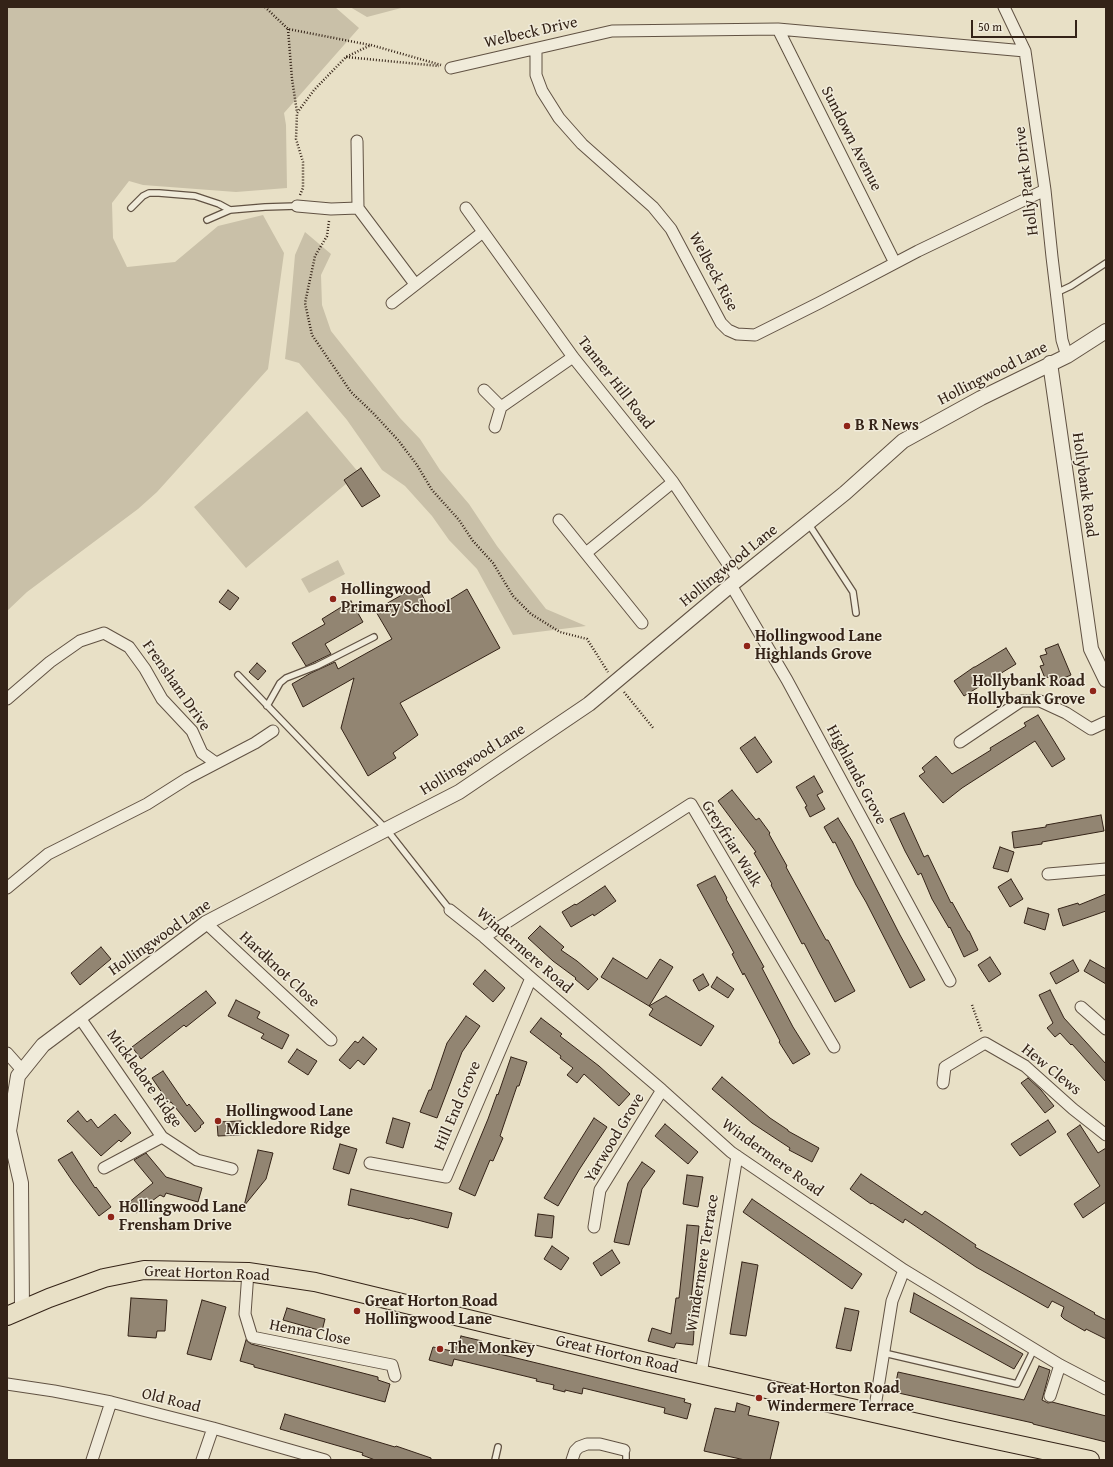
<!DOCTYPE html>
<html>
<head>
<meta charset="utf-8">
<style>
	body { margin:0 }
	#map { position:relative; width:1113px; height:1467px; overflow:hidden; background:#e8e0c6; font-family:"Gentium Book Plus",serif }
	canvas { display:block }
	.frame { position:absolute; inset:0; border:8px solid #342317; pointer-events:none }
	.scale { position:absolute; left:971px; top:20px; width:106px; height:18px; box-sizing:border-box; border:2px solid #342317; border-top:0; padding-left:5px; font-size:12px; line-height:14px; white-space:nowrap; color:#342317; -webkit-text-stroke:3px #f0ebda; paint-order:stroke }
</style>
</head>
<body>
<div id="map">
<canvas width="1113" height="1467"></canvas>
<div class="frame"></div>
<div class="scale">50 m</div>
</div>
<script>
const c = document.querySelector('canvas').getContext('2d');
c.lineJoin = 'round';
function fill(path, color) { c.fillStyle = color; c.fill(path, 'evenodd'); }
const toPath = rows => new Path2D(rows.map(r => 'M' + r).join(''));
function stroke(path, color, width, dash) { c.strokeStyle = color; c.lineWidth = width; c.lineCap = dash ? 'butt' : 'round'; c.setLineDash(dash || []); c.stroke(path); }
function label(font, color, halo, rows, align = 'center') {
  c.font = font + ' "Gentium Book Plus",serif'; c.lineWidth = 3; c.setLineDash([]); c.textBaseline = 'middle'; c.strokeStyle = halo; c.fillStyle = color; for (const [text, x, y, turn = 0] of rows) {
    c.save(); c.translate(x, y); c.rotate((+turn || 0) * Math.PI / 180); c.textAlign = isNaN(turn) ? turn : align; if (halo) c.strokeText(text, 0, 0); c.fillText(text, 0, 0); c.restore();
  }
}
const green = toPath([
	[7,7,335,7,359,28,284,113,286,125,287,188,236,192,143,185,129,181,112,203,113,238,127,267,175,262,218,226,263,215,284,253,268,369,157,492,138,509,27,592,7,611],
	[350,7,405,7,367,17],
	[305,232,331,254,321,275,322,305,331,331,400,418,420,439,440,470,469,504,497,546,546,609,586,626,513,635,477,569,449,540,432,516,405,486,382,470,347,420,299,363,285,359,289,323,295,255],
	[307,411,359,473,246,568,194,507],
	[338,560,345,574,309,593,301,579]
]);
const building = toPath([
	[361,468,380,496,362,507,344,480,361,468],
	[418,586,430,612,467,589,500,648,400,703,418,735,393,753,396,758,368,776,341,728,354,678,303,707,292,684,311,673,335,662,338,669,392,639,375,610,418,586],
	[228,590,239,598,230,610,219,602,228,590],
	[351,601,363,622,325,644,331,654,306,666,292,643,325,624,322,619,351,601],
	[1058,644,1071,675,1054,682,1052,676,1045,678,1040,666,1044,665,1040,656,1047,654,1045,649,1058,644],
	[1006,648,1016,664,964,696,954,681,974,667,975,667,1006,648],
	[257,663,266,671,258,680,249,672,257,663],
	[1038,715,1065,759,1052,767,1035,741,962,788,943,803,919,776,925,772,922,768,936,756,952,774,991,750,990,748,1026,726,1024,723,1038,715],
	[755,737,772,762,757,773,740,748,755,737],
	[814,776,823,792,817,795,825,809,810,817,805,807,807,806,796,787,814,776],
	[732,790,756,820,759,818,770,833,769,834,787,866,786,867,826,940,828,940,855,991,835,1002,819,972,804,943,802,944,789,919,771,885,772,884,754,853,756,852,718,801,732,790],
	[904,813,924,857,928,855,951,903,952,902,968,931,969,931,978,950,964,957,950,927,949,928,932,899,921,873,918,875,905,851,890,819,904,813],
	[1101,815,1104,831,1042,842,1042,844,1014,848,1012,832,1046,827,1046,825,1101,815],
	[838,818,852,841,900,935,925,980,910,988,866,902,856,885,835,842,833,843,824,827,838,818],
	[1000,847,1014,852,1008,872,993,868,1000,847],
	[715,876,727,898,726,899,764,967,762,968,793,1027,810,1054,793,1064,779,1042,780,1041,744,973,743,975,732,954,734,953,697,885,715,876],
	[1011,879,1023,899,1010,907,998,887,1011,879],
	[605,886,616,901,594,916,593,914,571,927,562,912,575,904,576,905,605,886],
	[1106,894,1106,911,1063,926,1058,909,1078,903,1079,905,1106,894],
	[1028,908,1049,914,1045,930,1024,923,1028,908],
	[540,926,564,947,561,950,577,961,598,979,588,990,575,979,576,978,553,961,528,938,540,926],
	[101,947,111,959,80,985,71,973,101,947],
	[990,957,1001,974,989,982,978,965,990,957],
	[613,958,647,979,660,959,673,967,649,1006,601,977,613,958],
	[1073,960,1079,971,1056,984,1050,973,1073,960],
	[1090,960,1106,969,1106,984,1084,971,1090,960],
	[485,970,505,988,493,1002,473,984,485,970],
	[703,974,709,985,699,991,693,980,703,974],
	[717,977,734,989,728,998,711,987,717,977],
	[1050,990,1064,1018,1106,1064,1106,1082,1072,1044,1071,1045,1060,1033,1055,1037,1047,1028,1053,1023,1039,995,1050,990],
	[206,991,216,1003,186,1027,184,1025,141,1059,132,1047,206,991],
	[666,996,714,1026,701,1046,649,1015,653,1009,649,1006,666,996],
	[236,1000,260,1012,257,1018,289,1035,282,1049,261,1038,264,1034,228,1016,236,1000],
	[466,1016,480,1026,462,1052,437,1118,420,1112,429,1090,431,1090,447,1043,466,1016],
	[541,1018,562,1034,560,1036,599,1066,630,1094,619,1106,584,1074,577,1083,567,1075,573,1068,560,1058,561,1056,530,1032,541,1018],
	[363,1037,377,1049,364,1065,358,1060,350,1069,339,1060,355,1041,358,1043,363,1037],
	[297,1049,317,1061,308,1075,288,1062,297,1049],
	[511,1057,527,1062,519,1086,517,1086,500,1136,503,1138,493,1161,490,1160,475,1196,459,1189,488,1119,497,1094,498,1095,511,1057],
	[163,1071,187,1106,189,1104,204,1123,200,1126,201,1127,195,1132,171,1102,169,1103,152,1078,163,1071],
	[722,1077,770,1118,788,1130,788,1131,819,1148,812,1162,789,1150,790,1148,752,1123,712,1089,722,1077],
	[1028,1078,1041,1090,1054,1106,1045,1113,1021,1083,1028,1078],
	[78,1111,87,1122,91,1119,98,1128,115,1114,131,1133,121,1142,119,1140,101,1156,67,1121,78,1111],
	[393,1118,410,1123,403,1148,386,1143,393,1118],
	[594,1118,607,1127,579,1170,558,1206,544,1198,594,1118],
	[1048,1120,1056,1132,1020,1156,1011,1144,1048,1120],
	[241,1121,241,1135,218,1136,217,1122,241,1121],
	[665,1124,698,1152,688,1164,655,1136,665,1124],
	[1080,1125,1098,1153,1106,1148,1106,1202,1083,1218,1074,1204,1100,1186,1067,1134,1080,1125],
	[340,1144,357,1149,349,1174,333,1169,340,1144],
	[258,1150,273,1153,266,1179,244,1206,258,1150],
	[72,1152,95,1188,96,1187,111,1207,99,1216,73,1182,58,1160,72,1152],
	[146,1153,166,1177,202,1188,198,1202,166,1193,164,1197,160,1195,136,1213,128,1203,153,1183,134,1160,146,1153],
	[642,1162,655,1171,642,1189,629,1245,614,1242,628,1183,642,1162],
	[861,1174,922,1215,925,1211,976,1245,975,1247,1095,1313,1094,1314,1106,1320,1106,1339,1086,1329,1085,1331,1064,1319,1061,1316,1064,1307,1052,1301,1048,1308,976,1267,905,1219,903,1223,872,1203,871,1204,850,1189,861,1174],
	[687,1175,703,1177,698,1207,683,1204,687,1175],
	[351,1189,452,1213,448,1228,410,1218,409,1219,348,1205,351,1189],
	[752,1199,862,1274,852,1289,743,1212,752,1199],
	[538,1214,554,1216,552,1238,535,1236,538,1214],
	[687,1225,699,1226,691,1300,694,1300,691,1330,694,1331,693,1345,676,1343,674,1348,648,1341,652,1328,671,1334,676,1298,679,1298,687,1225],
	[552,1246,569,1258,561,1270,544,1259,552,1246],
	[612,1250,620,1263,601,1276,593,1263,612,1250],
	[742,1262,758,1265,746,1336,730,1334,742,1262],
	[914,1293,1023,1354,1014,1369,910,1312,914,1293],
	[131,1298,167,1300,165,1331,157,1331,156,1338,128,1336,131,1298],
	[202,1300,226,1307,211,1360,187,1354,202,1300],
	[287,1308,325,1319,322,1331,283,1320,287,1308],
	[845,1308,859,1311,851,1351,836,1348,845,1308],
	[461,1336,482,1341,479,1349,685,1399,684,1402,691,1404,687,1419,664,1413,665,1408,583,1388,582,1394,565,1390,565,1392,553,1389,554,1385,536,1381,537,1379,454,1359,452,1366,429,1360,433,1347,452,1351,453,1346,458,1347,461,1336],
	[246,1340,251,1344,378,1377,378,1380,390,1384,385,1402,254,1367,254,1365,240,1361,246,1340],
	[1039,1366,1050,1370,1042,1400,1048,1403,1052,1402,1106,1416,1106,1442,1033,1424,1033,1423,894,1392,898,1372,1024,1400,1039,1366],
	[737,1403,750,1407,748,1415,779,1422,770,1460,745,1460,704,1451,715,1408,735,1412,737,1403],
	[285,1414,395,1447,396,1446,431,1458,431,1460,375,1460,362,1455,363,1453,280,1429,285,1414]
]);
const path = toPath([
	[265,7,288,29,370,45],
	[288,29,292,79,297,112],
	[346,57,439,66],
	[300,195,303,188,303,162,296,139,297,113,314,90,346,57,371,45,441,65],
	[329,221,327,236,315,256,305,303,312,335,351,392,373,413,398,440,417,465,432,490,459,520,473,541,493,563,513,596,531,614,560,632,587,639,608,672],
	[624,692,654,729],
	[972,1005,982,1033]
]);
const service = toPath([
	[131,208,143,196,149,193,159,193,195,196,219,204,230,210],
	[207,220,230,210,265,207,297,206],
	[1056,293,1071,286,1106,263],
	[808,523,853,592,856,613],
	[238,675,387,830,450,910],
	[267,706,280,683,286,678,317,666,374,637],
	[884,1353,1017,1384,1034,1349],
	[624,1450,626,1454,626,1460],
	[495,1460,498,1447]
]);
const minor = toPath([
	[1004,7,1025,51,1045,190,1052,257,1062,340,1067,356],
	[778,29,895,263],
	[536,49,536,75,542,91,559,118,582,144,653,207,671,229,721,323,728,330,737,334,755,335,819,303,918,251,1045,190],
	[451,68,612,31,778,29,1025,51],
	[357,141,358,208,415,284],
	[297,206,331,209,358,208],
	[466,208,573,357,673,482,738,579],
	[392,303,483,232],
	[484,390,501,407,495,427],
	[501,407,573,357],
	[559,520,642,623],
	[586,553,673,482],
	[731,585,787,680,950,981],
	[7,699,50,662,80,641,104,633,129,647,145,669,162,699,192,731,202,753,216,763],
	[960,742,1021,701,1040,701,1066,713,1091,729,1106,722],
	[1048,874,1106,869],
	[7,888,48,854,147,804,188,778,255,743,273,731],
	[450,910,484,937,531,978,662,1090,731,1152,904,1270,1060,1365,1106,1389],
	[206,923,331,1040],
	[484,937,691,804,834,1047],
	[1081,1007,1106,1029],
	[80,1018,162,1137,197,1160,232,1169],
	[7,1053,23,1071],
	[943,1083,945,1067,985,1043,1025,1066,1073,1109,1106,1135],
	[370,1163,446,1177,531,978],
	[104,1168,162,1137],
	[594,1227,600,1190,662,1090],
	[248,1272,245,1314,252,1337,392,1365,395,1376],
	[701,1374,737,1156],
	[7,1384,54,1391,111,1402,213,1428,325,1460],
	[1050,1396,1060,1365],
	[874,1413,892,1301,904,1270],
	[92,1460,111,1402],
	[202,1460,213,1428],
	[572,1460,575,1451,579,1447,587,1444,600,1444,624,1450]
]);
const tertiary = toPath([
	[1050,363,1091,649,1106,680],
	[22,1310,21,1183,9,1131,18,1076,43,1045,206,923,317,865,459,792,589,704,731,585,845,493,903,441,981,398,1067,356,1106,331]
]);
const primary = toPath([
	[7,1316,49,1298,104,1278,144,1270,248,1272,315,1282,646,1362,954,1431,1090,1460]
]);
const markers = [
	[847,426,4,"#8f2418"],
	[333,599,4,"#8f2418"],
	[747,646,4,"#8f2418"],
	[1093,691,4,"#8f2418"],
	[218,1121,4,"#8f2418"],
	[111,1217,4,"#8f2418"],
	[357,1311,4,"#8f2418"],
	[440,1349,4,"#8f2418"],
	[759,1398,4,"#8f2418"]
];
const streetNames = [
	["Welbeck Drive",531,33,-13],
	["Sundown Avenue",851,139,63],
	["Holly Park Drive",1027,181,-97],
	["Welbeck Rise",713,272,62],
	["Hollingwood Lane",993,374,-27],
	["Tanner Hill Road",615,383,52],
	["Hollybank Road",1084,485,82],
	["Hollingwood Lane",729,566,-39],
	["Frensham Drive",176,686,55],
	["Hollingwood Lane",473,760,-32],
	["Highlands Grove",856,775,62],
	["Greyfriar Walk",731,844,58],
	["Hollingwood Lane",160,938,-35],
	["Windermere Road",524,951,41],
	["Hardknot Close",279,970,43],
	["Hew Clews",1051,1070,39],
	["Mickledore Ridge",144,1079,54],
	["Hill End Grove",458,1106,-67],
	["Yarwood Grove",615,1138,-59],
	["Windermere Road",772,1158,36],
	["Windermere Terrace",703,1263,-81],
	["Great Horton Road",207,1274,2],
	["Henna Close",310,1333,11],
	["Great Horton Road",617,1355,13],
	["Old Road",171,1401,14]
];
const poiNames = [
	["B R News",855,426],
	["Hollingwood",341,590],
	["Primary School",341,608],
	["Hollingwood Lane",755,637],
	["Highlands Grove",755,655],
	["Hollybank Road",1085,682,"right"],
	["Hollybank Grove",1085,700,"right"],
	["Hollingwood Lane",226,1112],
	["Mickledore Ridge",226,1130],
	["Hollingwood Lane",119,1208],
	["Frensham Drive",119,1226],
	["Great Horton Road",365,1302],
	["Hollingwood Lane",365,1320],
	["The Monkey",448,1349],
	["Great Horton Road",767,1389],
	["Windermere Terrace",767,1407]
];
fill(green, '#c9c0a8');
fill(building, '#928572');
stroke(building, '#342317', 1);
stroke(service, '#615243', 8);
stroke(minor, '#615243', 13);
stroke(tertiary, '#615243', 16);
stroke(primary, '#342317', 20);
stroke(path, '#342317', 2.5, [1, 2]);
stroke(service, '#f0ebda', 5.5);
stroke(minor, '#f0ebda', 11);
stroke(tertiary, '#f0ebda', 14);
stroke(primary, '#e8e0c6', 18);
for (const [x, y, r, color] of markers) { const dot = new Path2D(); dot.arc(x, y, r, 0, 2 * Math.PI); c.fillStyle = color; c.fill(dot); stroke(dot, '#f0ebda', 1.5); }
label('16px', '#342317', '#f0ebda', streetNames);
label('bold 16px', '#342317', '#f0ebda', poiNames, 'left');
</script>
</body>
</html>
